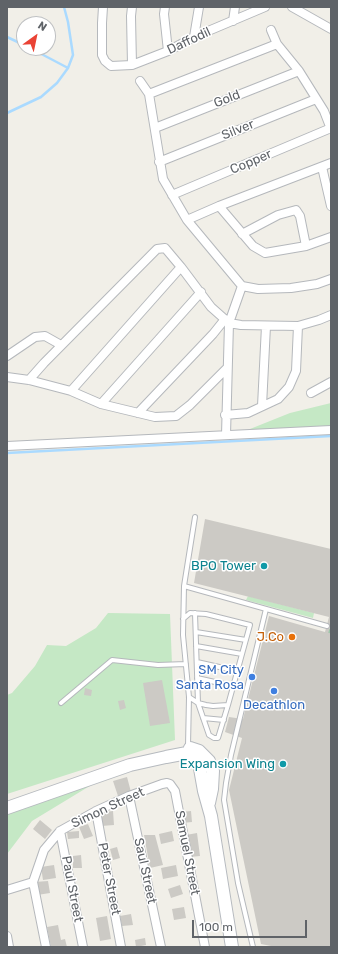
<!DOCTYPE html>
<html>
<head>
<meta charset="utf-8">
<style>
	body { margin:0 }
	#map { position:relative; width:338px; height:954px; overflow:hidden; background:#f1efe8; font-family:Rubik,sans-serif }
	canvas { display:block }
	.frame { position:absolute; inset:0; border:8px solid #5f6368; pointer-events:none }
	.north { position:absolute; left:16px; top:16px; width:40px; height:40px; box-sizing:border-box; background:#fff; border:1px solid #bfc1c3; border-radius:50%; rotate:33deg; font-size:11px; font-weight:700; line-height:16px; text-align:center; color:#5f6368 }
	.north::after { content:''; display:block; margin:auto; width:14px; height:18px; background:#ea4335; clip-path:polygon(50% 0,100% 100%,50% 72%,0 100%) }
	.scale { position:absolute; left:192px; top:920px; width:115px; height:18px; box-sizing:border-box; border:2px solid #5f6368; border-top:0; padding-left:5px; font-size:12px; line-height:14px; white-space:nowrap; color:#5f6368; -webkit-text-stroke:3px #fff; paint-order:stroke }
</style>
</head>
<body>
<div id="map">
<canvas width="338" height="954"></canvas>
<div class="frame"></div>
<div class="north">N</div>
<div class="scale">100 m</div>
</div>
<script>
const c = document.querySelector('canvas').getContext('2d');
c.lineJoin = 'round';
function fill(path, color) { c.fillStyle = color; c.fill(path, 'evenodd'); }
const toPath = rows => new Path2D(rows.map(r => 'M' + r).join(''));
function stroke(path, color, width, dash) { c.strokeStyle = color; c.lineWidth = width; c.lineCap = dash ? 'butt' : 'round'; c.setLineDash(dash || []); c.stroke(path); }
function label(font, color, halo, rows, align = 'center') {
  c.font = font + ' Rubik,sans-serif'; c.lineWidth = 3; c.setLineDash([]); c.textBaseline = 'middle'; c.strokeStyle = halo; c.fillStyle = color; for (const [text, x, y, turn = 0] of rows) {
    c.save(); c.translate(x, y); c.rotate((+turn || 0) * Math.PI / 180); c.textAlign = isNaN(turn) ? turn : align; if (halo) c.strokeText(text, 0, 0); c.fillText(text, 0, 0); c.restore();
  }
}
const green = toPath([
	[331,403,331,429,240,433,290,413],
	[248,596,314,613,313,618,246,600],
	[108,613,170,614,175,740,7,794,7,695,12,693,35,666,47,645,66,646,96,628],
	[93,784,32,821,7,854,7,814]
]);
const stream = toPath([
	[7,37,24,45],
	[30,48,68,68],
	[7,113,41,97,57,83,68,68,73,55,68,22,64,7],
	[7,453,331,436]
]);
const building = toPath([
	[205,519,331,549,331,947,276,947,261,944,229,790,242,738,225,732,229,717,243,719,269,616,325,632,329,617,194,583],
	[162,680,170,723,150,726,143,683],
	[85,688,92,690,91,696,84,695],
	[124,700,126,708,120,710,118,701],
	[127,777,131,792,118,796,113,781],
	[113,811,114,825,101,826,101,818,106,812],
	[191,811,192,822,182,823,181,812],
	[40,820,52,830,45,839,33,829],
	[88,824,93,836,84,839,79,827],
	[79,831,79,838,68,839,67,832],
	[172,831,174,841,161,844,159,834],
	[197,833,200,856,190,857,186,835],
	[144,835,155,835,163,865,150,868],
	[117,847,120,858,113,860,110,849],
	[81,855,82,868,73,868,73,856],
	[54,865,56,878,43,880,41,867],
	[176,865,178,876,163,879,161,868],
	[48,881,50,893,37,895,35,882],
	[180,885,183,894,171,898,168,889],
	[184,907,186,918,174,920,172,909],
	[131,914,133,925,122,926,120,916],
	[107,916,111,939,100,941,96,918],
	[58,925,61,940,65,939,67,947,51,947,47,927],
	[145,938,146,945,136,947,135,940]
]);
const service = toPath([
	[184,586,195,517],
	[195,613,198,703,209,735,214,738,218,738,228,705],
	[183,619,190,613,206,614,250,625,228,705,213,706,206,705,198,703,189,697],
	[196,632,246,640],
	[196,646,242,654],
	[197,662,237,671],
	[197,678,233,686],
	[61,703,112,660,158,665,186,664],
	[203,718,224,720],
	[188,746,189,697,183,635,184,586,327,626],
	[253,947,238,883,224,800,226,783,231,755,266,609]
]);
const minor = toPath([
	[103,7,102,23,102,55,105,61,111,66,132,65,168,51,194,37,265,7],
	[165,7,164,14,168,51],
	[292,7,331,29],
	[233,21,235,7],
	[271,30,277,44,299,71,324,111,331,129],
	[194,37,199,7],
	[132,65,131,16,132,7],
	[140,81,149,94,163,179,187,220,242,286,258,289,291,288,317,284,331,279],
	[149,94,277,44],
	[155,128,299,71],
	[159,162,316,99],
	[322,167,331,206],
	[172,195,331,128],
	[219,206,253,246,265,253,306,246,331,237],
	[187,220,219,206,331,163],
	[242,234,278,215,296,210,300,216,306,246],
	[7,356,35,337,45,336,61,345],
	[7,377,29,380,71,391,101,404,155,417,176,416,190,405,227,368],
	[29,380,44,363,157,249,165,248,181,267,211,307,229,323,241,325,298,326,319,320,331,315],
	[71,391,181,267],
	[311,393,331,382],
	[101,404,201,292],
	[262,406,266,326],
	[138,413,213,334,225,319],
	[225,415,248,413,278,399,289,387,296,371,298,326],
	[226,435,229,323,242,286],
	[7,446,331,430],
	[129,796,161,947],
	[96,811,121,947],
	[60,831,83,947],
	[33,882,46,947],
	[7,890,33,882,44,850,60,831,96,811,129,796,162,784,167,783,170,784,175,791,205,947],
	[7,936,9,947]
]);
const secondary = toPath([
	[190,748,199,751,209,761,213,771,212,789,209,803],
	[7,808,130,765,166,757,187,753,195,758,199,763,204,791,211,816,232,947]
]);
const pathBridge = toPath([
	[329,633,331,626]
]);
const markers = [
	[264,566,4,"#0f9aa8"],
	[292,637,4,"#e8710a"],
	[252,677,4,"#3f7fe0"],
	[274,691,4,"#3f7fe0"],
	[283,764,4,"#0f9aa8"]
];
const streetNames = [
	["Daffodil",189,41,-25],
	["Gold",227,99,-21],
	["Silver",238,130,-22],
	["Copper",251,162,-23],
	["Simon Street",108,808,-25],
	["Samuel Street",187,853,79],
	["Saul Street",145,871,78],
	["Peter Street",109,879,79],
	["Paul Street",72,889,79]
];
const cultureNames = [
	["BPO Tower",256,566],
	["Expansion Wing",275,764]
];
const foodNames = [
	["J.Co",284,637]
];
const shopNames = [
	["SM City",244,670],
	["Santa Rosa",244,685],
	["Decathlon",274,705,"center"]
];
fill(green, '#c5e8c5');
stroke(stream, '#aadaff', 2.5);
fill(building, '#cccac5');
stroke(service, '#b5b8bc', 6);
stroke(minor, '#b5b8bc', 10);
stroke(secondary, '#b6babf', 14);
stroke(service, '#fff', 4);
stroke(minor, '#fff', 8);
stroke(secondary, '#fff', 12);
stroke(pathBridge, '#9cc7a9', 1.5, [4, 2]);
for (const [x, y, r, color] of markers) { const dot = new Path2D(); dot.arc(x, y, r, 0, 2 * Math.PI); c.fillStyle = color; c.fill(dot); stroke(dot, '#fff', 1.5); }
label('13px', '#5f6368', '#fff', streetNames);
label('13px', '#0d838f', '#fff', cultureNames, 'right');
label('13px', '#c56008', '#fff', foodNames, 'right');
label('13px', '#366cbe', '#fff', shopNames, 'right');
</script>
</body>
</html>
